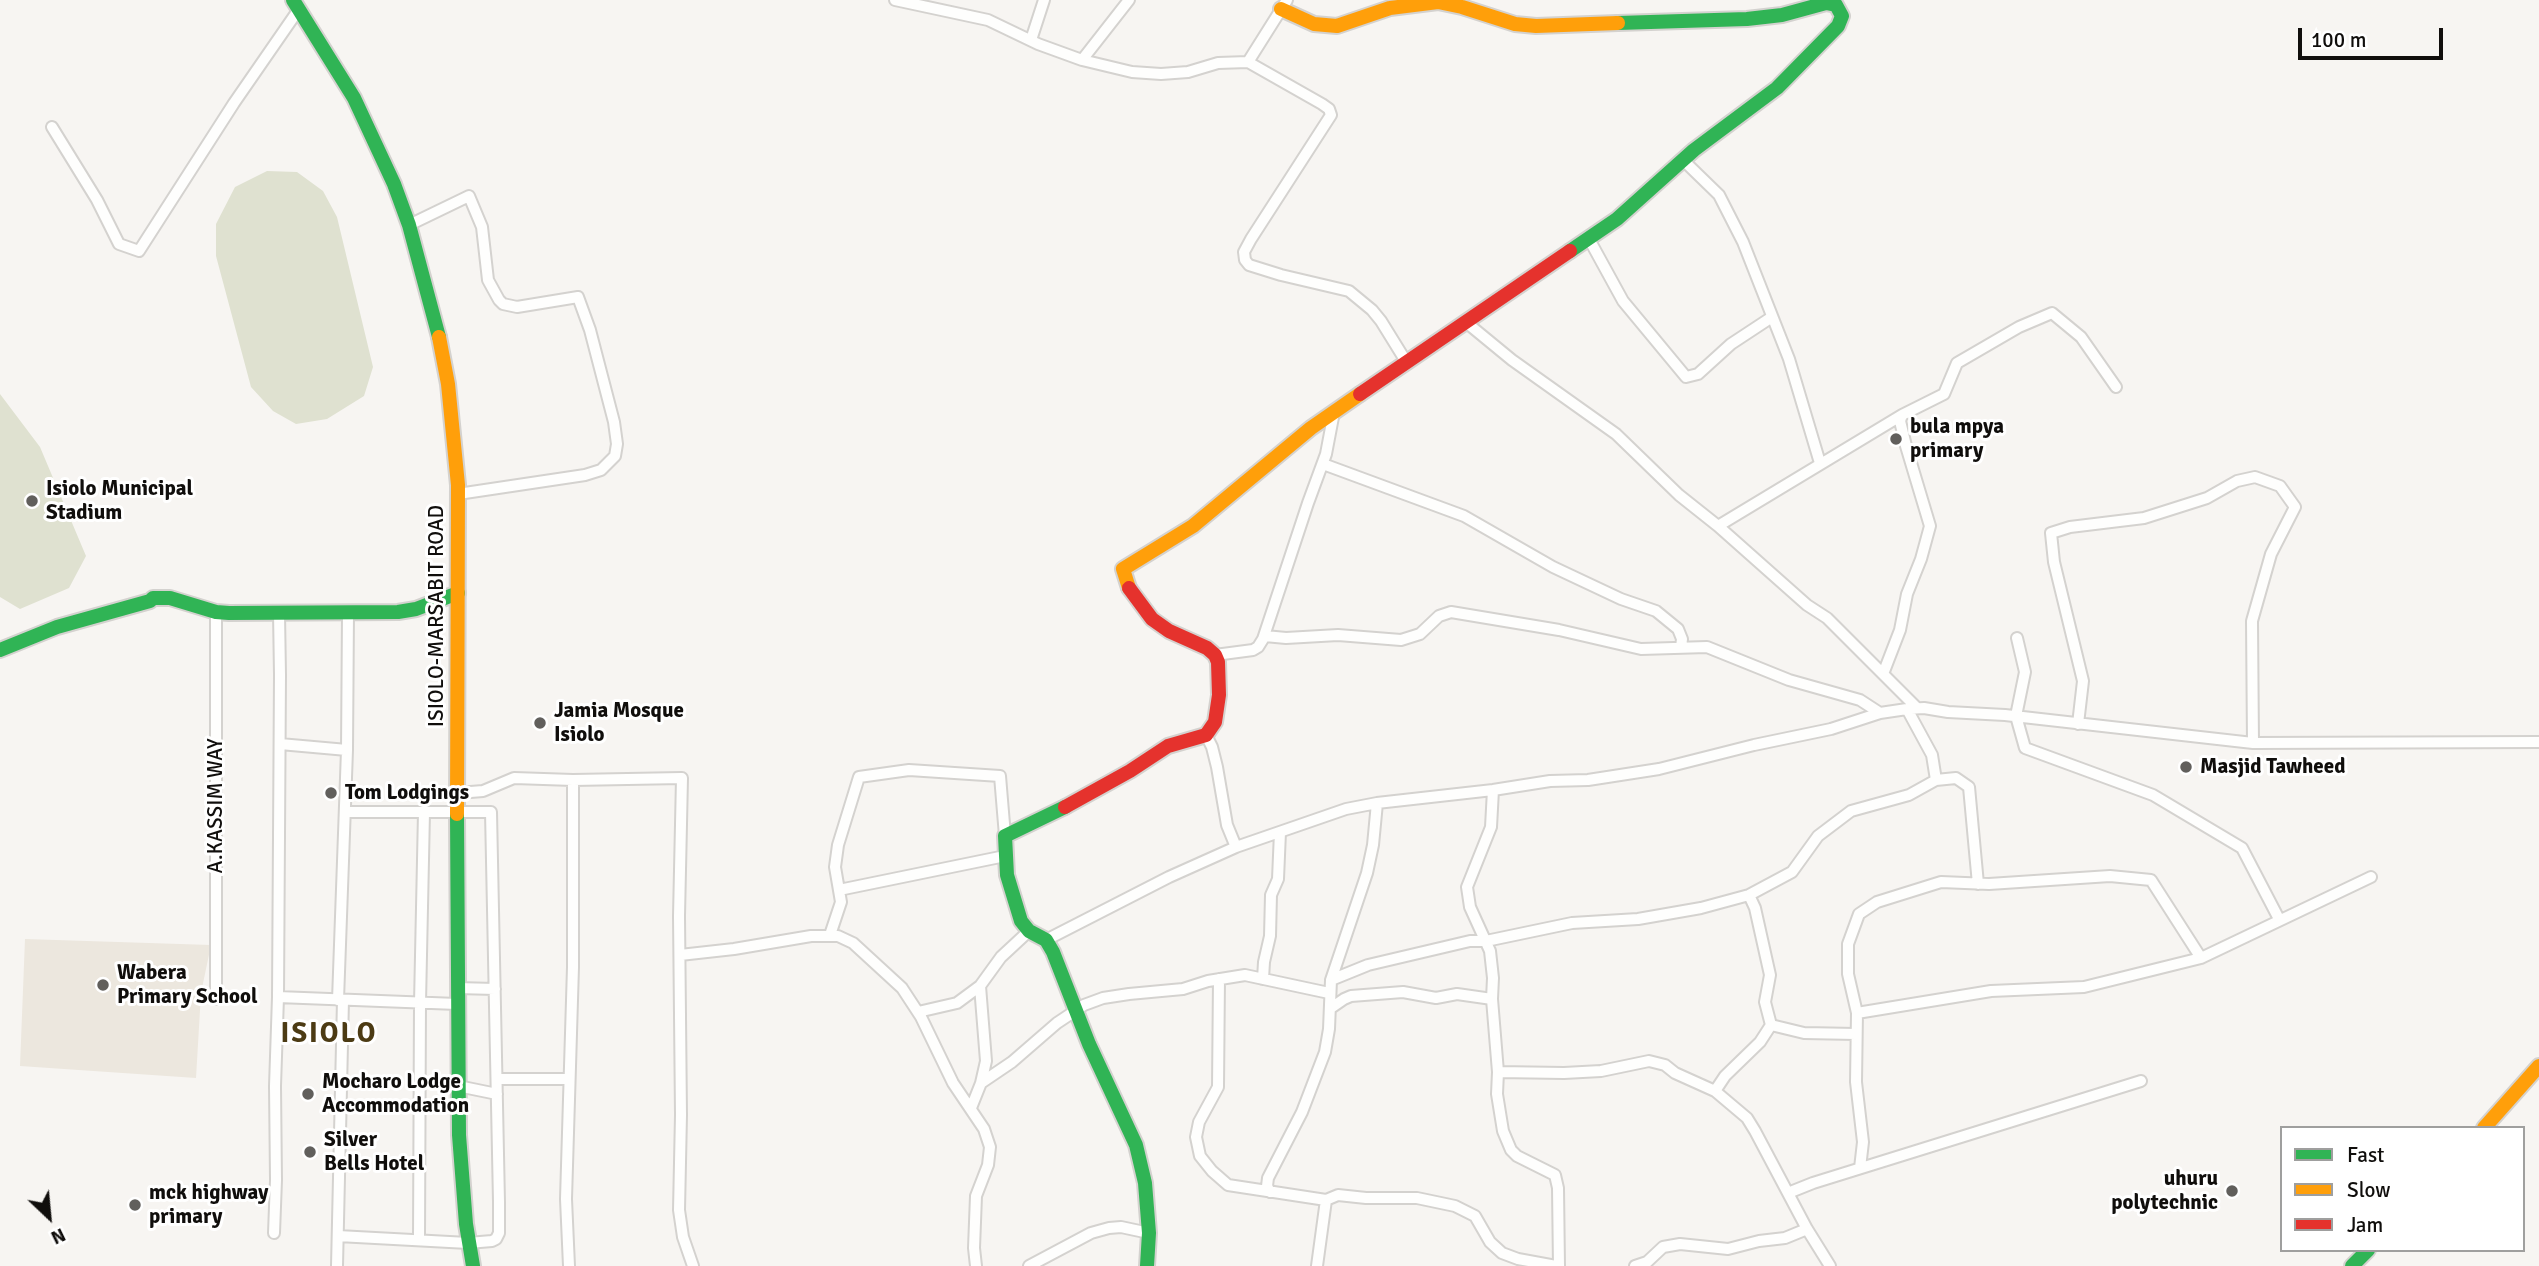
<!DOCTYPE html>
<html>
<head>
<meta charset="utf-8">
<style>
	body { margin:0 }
	#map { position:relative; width:2539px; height:1266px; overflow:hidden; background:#f7f5f2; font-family:Signika,sans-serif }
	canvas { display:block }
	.legend { position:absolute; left:2280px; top:1126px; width:245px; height:126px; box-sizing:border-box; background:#fff; border:2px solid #9f9f9e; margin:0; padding:9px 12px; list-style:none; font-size:21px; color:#100e0c }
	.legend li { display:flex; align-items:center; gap:14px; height:35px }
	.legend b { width:35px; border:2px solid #9f9f9e }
	.north { position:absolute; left:14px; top:1182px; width:70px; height:70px; -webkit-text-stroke:5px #fff; paint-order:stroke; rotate:154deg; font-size:19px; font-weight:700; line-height:28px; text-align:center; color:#100e0c }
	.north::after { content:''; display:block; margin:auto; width:24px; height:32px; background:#100e0c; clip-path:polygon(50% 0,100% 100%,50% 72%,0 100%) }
	.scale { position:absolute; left:2298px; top:28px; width:145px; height:32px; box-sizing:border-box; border:4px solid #100e0c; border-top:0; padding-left:9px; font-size:21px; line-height:24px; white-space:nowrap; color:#100e0c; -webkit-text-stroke:5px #fff; paint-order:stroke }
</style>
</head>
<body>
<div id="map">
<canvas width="2539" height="1266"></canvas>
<ul class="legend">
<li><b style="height:9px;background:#30b455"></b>Fast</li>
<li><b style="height:9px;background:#ff9f0a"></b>Slow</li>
<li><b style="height:9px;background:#e5322d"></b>Jam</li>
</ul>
<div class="north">N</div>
<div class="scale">100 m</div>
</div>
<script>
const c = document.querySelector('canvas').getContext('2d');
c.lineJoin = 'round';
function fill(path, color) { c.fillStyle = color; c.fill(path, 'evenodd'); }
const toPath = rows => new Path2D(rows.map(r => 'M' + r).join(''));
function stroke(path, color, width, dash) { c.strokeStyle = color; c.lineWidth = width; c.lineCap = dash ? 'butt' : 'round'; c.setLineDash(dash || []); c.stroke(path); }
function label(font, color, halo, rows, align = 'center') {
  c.font = font + ' Signika,sans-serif'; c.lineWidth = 6; c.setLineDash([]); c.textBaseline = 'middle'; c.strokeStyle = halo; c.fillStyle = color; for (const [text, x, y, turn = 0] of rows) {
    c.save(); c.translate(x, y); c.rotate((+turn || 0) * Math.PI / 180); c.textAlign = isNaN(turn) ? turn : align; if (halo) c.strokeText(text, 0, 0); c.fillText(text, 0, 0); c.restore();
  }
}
const built = toPath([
	[25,939,211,945,201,993,196,1078,20,1066]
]);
const green = toPath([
	[267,171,297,172,323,191,337,217,373,367,364,396,327,419,296,424,273,411,251,387,216,256,216,224,235,187],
	[0,394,40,447,86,556,69,588,20,609,0,597]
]);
const street = toPath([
	[895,0,988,20,1038,44,1082,60,1132,72,1161,74,1188,72,1218,63,1248,62,1287,0],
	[1031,40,1044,0],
	[1082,60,1129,0],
	[1248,62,1322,104,1329,109,1331,115,1251,239,1244,252,1245,260,1249,265,1281,275,1349,291,1372,310,1381,321,1407,363],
	[52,127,97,200,119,244,139,251,234,103,299,9],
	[1683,160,1719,195,1743,242,1789,359,1820,463],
	[409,225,469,196,482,227,488,280,499,300,503,304,517,307,578,297,590,330,614,422,617,444,615,456,601,470,585,475,458,494],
	[1589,239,1623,301,1686,377,1698,374,1731,344,1772,317],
	[1467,323,1512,360,1616,434,1679,495,1718,526,1807,605,1827,618,1917,708],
	[1323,464,1464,516,1553,567,1621,599,1656,611,1678,629,1682,639,1681,647],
	[1718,526,1902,415],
	[279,613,280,675,278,997,457,1004],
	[1265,636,1286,638,1338,635,1401,640,1420,634,1439,616,1451,612,1559,630,1641,649,1707,647,1789,680,1860,700,1880,713],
	[2017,638,2025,672,2016,716,2025,748,2153,795,2242,848,2279,919],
	[1215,655,1253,650,1258,647,1263,639,1308,503,1326,454,1334,412],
	[1883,674,1900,630,1907,594,1921,559,1930,526,1906,446,1900,421,1902,415,1944,394,1957,363,2019,327,2052,313,2081,337,2116,387],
	[1907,709,1932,755,1936,780],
	[2078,724,2083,681,2054,562,2051,533,2070,527,2144,518,2207,498,2237,481,2255,477,2280,486,2295,507,2271,554,2252,621,2253,743],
	[1206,735,1212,747,1217,767,1227,825,1236,847],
	[280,744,347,750],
	[458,793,483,791,514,778,573,780,682,778,679,916,681,1115,679,1210,683,1237,693,1266],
	[839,890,1005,856],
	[1749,895,1755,908,1770,975,1765,1002,1771,1025,1804,1033,1856,1034],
	[830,935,841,902,835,867,838,845,859,777,909,770,1000,776,1005,836],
	[1046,940,1169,877,1236,847,1346,809,1377,803,1493,790,1550,781,1588,780,1659,769,1754,745,1831,729,1880,713,1907,709,1924,708,1948,712,2005,715,2253,743,2539,742],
	[680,955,734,949,811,936,838,936,853,943,902,988,921,1017,953,1083,984,1129,990,1147,988,1165,976,1196,974,1248,976,1266],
	[1219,979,1218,1087,1199,1122,1196,1137,1200,1156,1212,1171,1228,1185,1326,1200],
	[1263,979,1264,962,1270,936,1271,895,1278,879,1280,832],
	[1331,980,1368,965,1470,941,1486,941,1572,923,1638,919,1701,908,1749,895,1792,872,1818,836,1851,811,1909,795,1936,780,1956,778,1969,787,1978,884],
	[457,988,495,989],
	[216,999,216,612],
	[1492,999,1498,1072,1497,1094,1503,1131,1511,1150,1517,1156,1555,1175,1558,1188,1559,1266],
	[338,1000,347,750,348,613],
	[1331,1008,1344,999,1351,996,1403,992,1436,998,1457,994,1492,999,1493,978,1490,951,1470,907,1467,887,1491,827,1493,790],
	[918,1012,957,1003,980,986],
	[1857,1013,1991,991,2084,987,2201,958,2371,877],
	[1498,1072,1564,1073,1601,1071,1649,1061,1665,1065,1675,1073,1715,1091,1747,1118,1755,1131,1807,1229,1830,1266],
	[497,1079,569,1079],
	[981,1083,986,1061,980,986,1001,957,1029,931],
	[458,1086,497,1094],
	[1715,1091,1725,1076,1760,1042,1771,1025],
	[971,1108,981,1083,1012,1062,1057,1023,1084,1005,1103,998,1129,994,1183,989,1208,981,1245,975,1329,993],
	[1860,1168,1863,1142,1856,1082,1857,1013,1848,974,1848,944,1859,914,1877,902,1941,882,1989,884,2110,876,2151,880,2201,958],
	[1270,1192,1267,1186,1268,1178,1302,1112,1325,1052,1329,1029,1331,980,1367,873,1373,845,1377,803],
	[1788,1193,1813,1183,2141,1081],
	[274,1233,276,1180,275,1086,278,997],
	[338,1236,468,1243,492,1241,496,1239,499,1233,499,1202,491,812,346,812],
	[419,1239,420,1003,424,812],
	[337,1266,343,1000],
	[569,1266,566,1199,573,967,573,780],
	[1029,1266,1091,1233,1109,1228,1121,1227,1149,1233],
	[1317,1266,1326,1200,1338,1195,1366,1198,1417,1198,1455,1206,1475,1216,1490,1242,1502,1253,1518,1259,1556,1266],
	[1635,1266,1647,1262,1663,1247,1680,1244,1728,1249,1759,1241,1785,1238,1807,1229]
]);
const fast = toPath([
	[293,0,354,98,394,184,409,225,439,337],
	[1570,251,1617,219,1694,150,1777,88,1838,26,1842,16,1836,5,1826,3,1782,15,1747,19,1618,23],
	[0,650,57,627,150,601,153,598,170,598,216,612,229,613,398,612,416,609,458,593],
	[1065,807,1005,836,1007,875,1021,921,1029,931,1046,940,1053,952,1089,1044,1136,1145,1145,1183,1149,1233,1147,1266],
	[457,814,459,1135,466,1224,473,1266],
	[2352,1266,2368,1250]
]);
const slow = toPath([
	[1281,9,1314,24,1337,26,1390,8,1438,2,1462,7,1515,24,1536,26,1618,23],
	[439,337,448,384,458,485,457,814],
	[1129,588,1123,569,1193,526,1311,428,1360,394],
	[2484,1128,2539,1066]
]);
const jam = toPath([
	[1360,394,1570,251],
	[1065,807,1130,771,1168,746,1206,735,1215,722,1219,695,1218,662,1215,655,1207,648,1169,631,1152,619,1129,588]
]);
const markers = [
	[1896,439,7,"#615f5c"],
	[32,501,7,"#615f5c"],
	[540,723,7,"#615f5c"],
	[2186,767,7,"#615f5c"],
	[331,793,7,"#615f5c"],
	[103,985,7,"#615f5c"],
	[308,1094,7,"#615f5c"],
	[310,1152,7,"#615f5c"],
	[2232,1191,7,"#615f5c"],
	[135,1205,7,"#615f5c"]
];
const poiNames = [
	["bula mpya",1910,427],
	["primary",1910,451],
	["Isiolo Municipal",46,489],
	["Stadium",46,513],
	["Jamia Mosque",554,711],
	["Isiolo",554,735],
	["Masjid Tawheed",2200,767],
	["Tom Lodgings",345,793],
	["Wabera",117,973],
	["Primary School",117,997],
	["Mocharo Lodge",322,1082],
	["Accommodation",322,1106],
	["Silver",324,1140],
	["Bells Hotel",324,1164],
	["uhuru",2218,1179,"right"],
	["polytechnic",2218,1203,"right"],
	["mck highway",149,1193],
	["primary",149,1217]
];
const streetNames = [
	["ISIOLO-MARSABIT ROAD",437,616,-90],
	["A.KASSIM WAY",216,806,-90]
];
const districtNames = [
	["ISIOLO",329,1035]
];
fill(built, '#ece7de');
fill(green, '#dfe1d0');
stroke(street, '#d4d2cf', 14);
stroke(fast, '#d4d2cf', 18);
stroke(slow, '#d4d2cf', 18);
stroke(jam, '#d4d2cf', 18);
stroke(street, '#fefefd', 10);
stroke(fast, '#30b455', 14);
stroke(slow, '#ff9f0a', 14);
stroke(jam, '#e5322d', 14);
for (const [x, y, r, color] of markers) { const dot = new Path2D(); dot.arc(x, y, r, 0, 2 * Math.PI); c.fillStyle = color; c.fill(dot); stroke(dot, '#fff', 2.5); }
label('bold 21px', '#100e0c', '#fff', poiNames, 'left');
label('21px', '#100e0c', '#fff', streetNames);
c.letterSpacing = '2px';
label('bold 28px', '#4c3b14', '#fff', districtNames);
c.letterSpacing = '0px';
</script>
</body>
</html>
